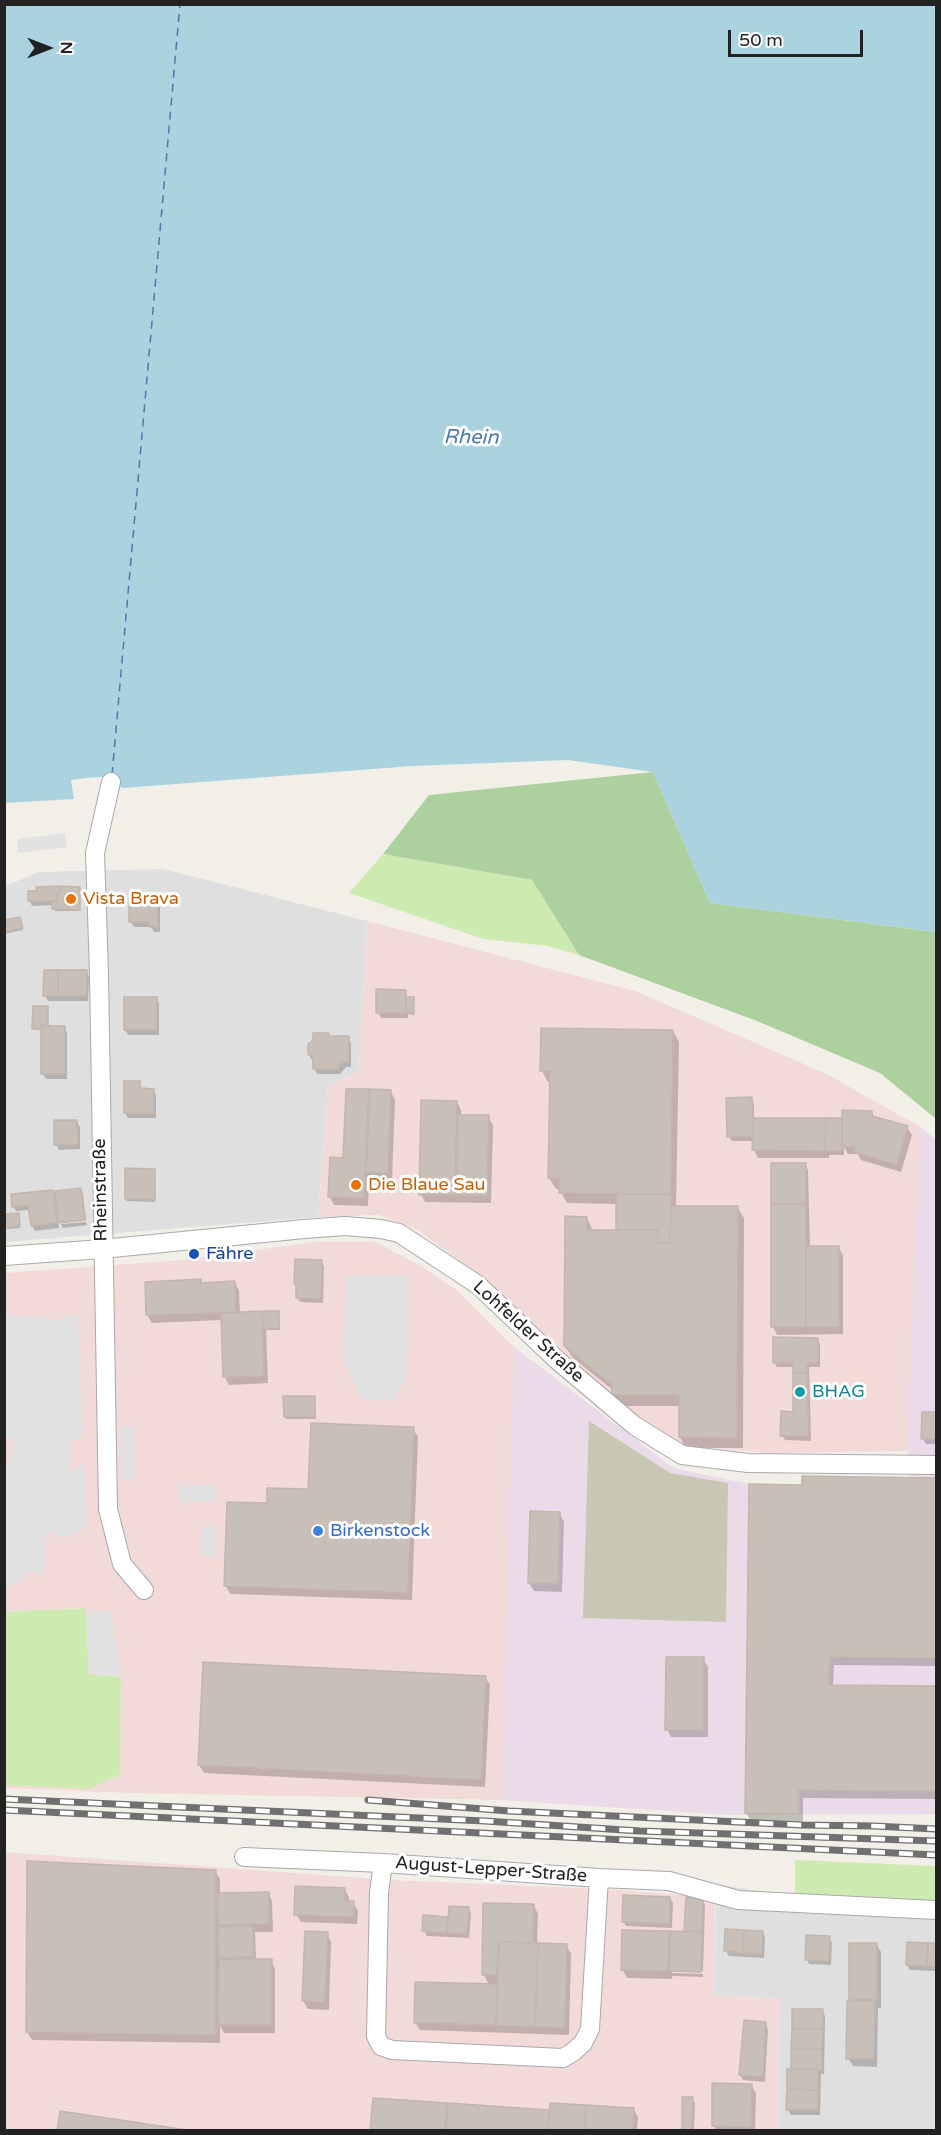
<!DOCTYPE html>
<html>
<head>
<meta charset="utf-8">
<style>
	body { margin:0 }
	#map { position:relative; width:941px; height:2135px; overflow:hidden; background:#f2efe9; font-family:"Varela Round",sans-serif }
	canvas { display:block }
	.frame { position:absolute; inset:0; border:6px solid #222; pointer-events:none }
	.north { position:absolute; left:18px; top:18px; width:60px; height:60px; -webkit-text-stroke:4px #fff; paint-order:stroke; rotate:90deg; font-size:16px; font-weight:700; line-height:24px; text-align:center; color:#222 }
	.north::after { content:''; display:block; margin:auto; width:21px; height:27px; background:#222; clip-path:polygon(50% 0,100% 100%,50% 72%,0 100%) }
	.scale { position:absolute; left:728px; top:30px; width:135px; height:27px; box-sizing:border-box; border:3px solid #222; border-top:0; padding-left:8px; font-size:18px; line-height:21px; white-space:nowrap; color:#222; -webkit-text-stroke:4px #fff; paint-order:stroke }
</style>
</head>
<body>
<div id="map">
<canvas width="941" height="2135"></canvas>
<div class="frame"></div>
<div class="north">N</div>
<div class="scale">50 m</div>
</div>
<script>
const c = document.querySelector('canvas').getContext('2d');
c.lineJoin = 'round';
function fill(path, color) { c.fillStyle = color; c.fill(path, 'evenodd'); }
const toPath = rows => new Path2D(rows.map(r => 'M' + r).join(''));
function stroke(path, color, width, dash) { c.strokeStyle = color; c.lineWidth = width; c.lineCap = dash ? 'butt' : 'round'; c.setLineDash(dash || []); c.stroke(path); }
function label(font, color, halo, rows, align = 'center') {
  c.font = font + ' "Varela Round",sans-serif'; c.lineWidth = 6; c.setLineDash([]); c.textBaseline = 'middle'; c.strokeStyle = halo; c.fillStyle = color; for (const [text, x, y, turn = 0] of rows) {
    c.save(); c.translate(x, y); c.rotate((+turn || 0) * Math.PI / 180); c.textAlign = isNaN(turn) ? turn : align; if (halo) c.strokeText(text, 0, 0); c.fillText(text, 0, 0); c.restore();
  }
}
const residential = toPath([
	[163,869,367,921,359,1071,328,1087,318,1217,5,1242,5,886,39,872],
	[716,1884,795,1897,936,1904,936,2130,778,2130,779,1999,715,1995]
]);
const commercial = toPath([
	[367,921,635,991,827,1074,920,1127,907,1451,768,1453,684,1445,636,1414,525,1321,475,1272,418,1230,378,1215,318,1217,328,1087,359,1071],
	[314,1242,375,1242,420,1265,458,1291,514,1347,501,1800,131,1793,5,1788,5,1785,120,1775,121,1677,89,1674,85,1608,5,1612,5,1273,184,1260],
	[4,1852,392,1880,604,1889,710,1897,715,1903,715,1995,780,1999,778,2130,5,2130]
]);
const industrial = toPath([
	[920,1127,936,1140,936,1814,727,1815,501,1800,514,1347,673,1468,749,1484,802,1485,802,1476,910,1477,907,1451]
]);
const construction = toPath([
	[589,1421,670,1473,728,1483,726,1622,583,1618]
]);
const grass = toPath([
	[383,854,532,880,579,955,548,946,483,939,349,893],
	[86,1608,89,1674,121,1677,120,1775,88,1789,5,1785,5,1612],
	[795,1860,936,1866,936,1904,795,1897]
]);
const forest = toPath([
	[653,772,710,903,936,932,936,1119,880,1073,757,1021,579,955,532,880,383,854,429,795]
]);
const parking = toPath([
	[65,833,67,847,18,853,17,839],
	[409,1275,406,1377,394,1400,362,1399,344,1363,346,1276],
	[5,1312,29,1318,38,1315,53,1322,77,1313,83,1435,69,1444,70,1471,84,1464,86,1526,72,1535,61,1538,46,1531,44,1577,29,1571,20,1581,9,1587,5,1580,4,1466,12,1462,11,1437,4,1440],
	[119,1426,133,1426,134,1480,120,1480],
	[179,1485,217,1486,216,1502,179,1501],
	[202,1526,217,1526,216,1557,201,1556],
	[110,1610,121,1677,89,1674,86,1612]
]);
const water = toPath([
	[5,5,936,5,936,932,710,903,653,772,568,760,413,766,123,788,101,777,86,778,71,780,74,799,5,803]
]);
const shadow = toPath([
	[80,890,80,911,55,911,54,905,32,906,30,901],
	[157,899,160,905,160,932,154,932,151,927,134,927,131,922],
	[21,920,23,930,4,934,4,921],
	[86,971,89,977,88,1001,48,1001,45,996],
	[405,991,408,998,414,1000,414,1015,408,1014,408,1018,381,1018,378,1012],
	[156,998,159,1003,159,1035,128,1035,125,1030],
	[47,1008,48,1027,64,1027,67,1033,67,1079,46,1079,43,1074,43,1030,35,1030,34,1028],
	[673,1031,679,1042,676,1207,737,1207,744,1218,743,1448,686,1448,680,1437,680,1406,620,1406,614,1395,614,1391,572,1357,565,1346,587,1218,593,1231,618,1231,617,1204,567,1203,561,1192,561,1189,556,1189,549,1178,551,1082,548,1082,542,1071],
	[329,1035,330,1038,348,1038,351,1043,351,1067,346,1067,340,1074,317,1074,314,1068,314,1060,312,1060,309,1055,314,1041],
	[139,1083,142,1090,153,1090,156,1095,156,1118,128,1118,125,1113],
	[347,1090,391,1092,395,1100,392,1180,369,1179,368,1206,334,1205,330,1197,344,1160],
	[751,1099,754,1104,754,1119,844,1124,872,1112,875,1119,907,1127,912,1135,901,1172,861,1160,858,1154,848,1154,844,1147,844,1155,829,1155,829,1158,758,1158,754,1150,754,1141,732,1141,729,1136],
	[457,1102,461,1110,461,1116,488,1117,493,1125,491,1203,425,1202,421,1194],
	[77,1122,80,1127,80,1149,59,1150,56,1145],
	[805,1165,808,1170,810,1247,838,1247,843,1255,843,1334,777,1335,773,1327],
	[154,1170,155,1202,127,1201,126,1199],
	[81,1190,83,1195,86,1219,60,1221,58,1220,59,1228,35,1231,32,1226,30,1210,16,1211,13,1206,52,1191,57,1200],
	[19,1216,20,1228,8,1229,6,1227],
	[86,1222,87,1225,63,1228,61,1224],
	[321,1261,324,1266,323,1303,300,1302,297,1297,298,1288,295,1284],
	[200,1281,202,1284,235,1283,239,1291,240,1314,261,1313,264,1319,279,1314,280,1330,266,1330,268,1383,229,1385,225,1377,222,1320,152,1323,147,1315],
	[817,1339,820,1344,820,1367,809,1367,811,1441,785,1440,782,1435,794,1413,795,1367,777,1367,774,1362],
	[314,1397,316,1419,286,1419,285,1398],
	[923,1414,936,1414,936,1444,926,1444,923,1439],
	[413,1429,418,1437,412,1600,230,1594,226,1586,268,1505,310,1491],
	[804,1477,936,1479,936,1666,834,1665,833,1686,936,1688,936,1799,803,1798,803,1822,751,1821,746,1813,750,1485,804,1486],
	[531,1513,560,1514,564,1522,562,1592,534,1591,529,1583],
	[703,1659,708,1667,708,1737,671,1737,667,1729],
	[204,1663,485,1677,490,1685,485,1787,204,1773,199,1765],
	[28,1862,215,1871,220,1879,220,1894,268,1893,272,1901,273,1932,255,1932,256,1960,271,1961,275,1969,275,2033,224,2033,220,2026,220,2043,32,2040,27,2032],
	[344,1889,349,1897,349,1903,353,1903,358,1911,357,1924,301,1922,296,1914],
	[670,1898,673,1903,672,1928,626,1926,623,1921],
	[687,1899,702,1900,705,1905,703,1971,672,1970,672,1973,703,1974,703,1977,672,1976,672,1979,627,1978,623,1970,623,1932,668,1933,672,1939,686,1933],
	[484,1904,534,1906,538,1914,537,1945,566,1945,571,1954,569,2035,420,2030,415,2022,490,1986,484,1975],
	[468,1908,471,1913,469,1938,427,1936,424,1931,425,1917,450,1918],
	[762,1932,765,1937,764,1958,729,1956,726,1951],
	[327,1934,331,1942,329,2010,308,2009,303,2001],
	[829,1937,832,1943,831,1965,809,1964,807,1959],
	[908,1943,936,1945,936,1971,910,1970,907,1965],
	[851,1944,876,1944,881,1952,881,2008,878,2008,877,2067,853,2066,848,2058],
	[822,2011,825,2016,824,2074,821,2074,820,2115,791,2115,788,2110,792,2070],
	[765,2024,768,2029,765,2082,743,2080,740,2075],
	[751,2085,756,2093,755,2130,716,2130,713,2126],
	[684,2098,692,2098,695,2103,694,2130,684,2130],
	[374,2100,548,2111,551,2115,551,2104,633,2109,638,2117,637,2130,372,2130],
	[61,2112,177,2130,58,2130]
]);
const ferry = toPath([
	[112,775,180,4]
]);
const building = toPath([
	[60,886,80,887,80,910,52,909,52,901,57,901,57,893,60,893,60,886],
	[60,886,60,893,57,893,57,901,28,901,28,891,37,891,36,887,60,886],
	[157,898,158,927,150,927,150,922,129,922,129,899,157,898],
	[20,917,23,928,4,932,4,920,20,917],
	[44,970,58,970,58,996,43,996,44,970],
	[58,970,87,970,86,996,58,996,58,970],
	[376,989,406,990,406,1013,376,1013,376,989],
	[124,997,157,997,157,1030,124,1030,124,997],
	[406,997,414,997,414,1013,406,1013,406,997],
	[33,1006,48,1006,48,1025,41,1025,41,1029,32,1029,33,1006],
	[41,1026,65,1026,65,1074,41,1074,41,1026],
	[541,1028,673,1030,671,1194,559,1193,559,1178,548,1178,550,1071,540,1071,541,1028],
	[313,1033,329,1033,329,1036,349,1036,349,1062,343,1062,337,1069,313,1069,313,1055,308,1055,308,1044,313,1040,313,1033],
	[124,1081,140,1081,140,1088,154,1089,154,1114,124,1113,124,1081],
	[346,1089,369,1089,364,1198,328,1197,330,1157,343,1158,346,1089],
	[370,1089,391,1090,388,1173,366,1172,370,1089],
	[752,1097,753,1136,727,1137,726,1098,752,1097],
	[421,1100,457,1101,455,1195,419,1195,421,1100],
	[842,1110,872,1111,872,1116,908,1126,897,1165,854,1152,854,1147,842,1147,842,1110],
	[458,1115,489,1115,487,1196,456,1195,458,1115],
	[753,1118,826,1118,825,1151,752,1150,753,1118],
	[826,1118,842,1118,842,1151,825,1151,826,1118],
	[54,1120,77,1120,78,1145,54,1145,54,1120],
	[771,1163,806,1163,806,1204,771,1204,771,1163],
	[125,1168,155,1169,155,1200,125,1199,125,1168],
	[81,1188,85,1220,58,1223,55,1191,81,1188],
	[53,1190,57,1223,31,1226,28,1205,12,1207,11,1194,53,1190],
	[616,1194,671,1194,670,1243,657,1243,658,1230,616,1230,616,1194],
	[771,1204,806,1204,806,1327,771,1327,771,1204],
	[671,1206,738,1206,737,1438,679,1437,679,1395,612,1395,612,1385,564,1346,565,1216,587,1217,587,1230,658,1230,657,1243,670,1243,671,1206],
	[19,1213,20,1226,5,1228,4,1214,19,1213],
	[806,1246,839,1246,839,1327,806,1327,806,1246],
	[295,1259,322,1260,321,1299,296,1298,296,1284,294,1284,295,1259],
	[201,1279,201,1283,235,1281,236,1312,146,1315,145,1282,201,1279],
	[262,1311,264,1376,223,1377,221,1313,262,1311],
	[262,1311,279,1311,279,1328,263,1329,262,1311],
	[773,1337,818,1338,818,1363,807,1363,807,1373,793,1373,793,1363,773,1363,773,1337],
	[793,1373,807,1373,809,1436,780,1436,781,1411,793,1412,793,1373],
	[283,1396,315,1396,315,1417,284,1417,283,1396],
	[922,1412,936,1412,936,1439,921,1439,922,1412],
	[311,1423,414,1427,408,1593,224,1586,227,1502,267,1503,267,1488,308,1489,311,1423],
	[802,1476,936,1478,936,1658,830,1657,829,1685,936,1686,936,1792,799,1790,799,1814,745,1813,749,1484,802,1485,802,1476],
	[530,1511,560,1512,558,1584,528,1583,530,1511],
	[666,1657,704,1657,704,1730,665,1730,666,1657],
	[203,1662,486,1676,481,1780,198,1765,203,1662],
	[27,1861,216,1870,216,2035,26,2032,27,1861],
	[295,1886,345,1888,345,1901,354,1901,353,1917,294,1915,295,1886],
	[269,1892,269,1924,218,1925,217,1893,269,1892],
	[623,1895,670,1897,670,1924,622,1922,623,1895],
	[686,1897,703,1898,702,1932,684,1931,686,1897],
	[483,1903,534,1904,533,1943,498,1942,497,1976,482,1975,483,1903],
	[449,1906,469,1907,467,1934,447,1933,449,1906],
	[423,1915,448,1917,447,1933,422,1931,423,1915],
	[253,1926,254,1957,219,1958,218,1927,253,1926],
	[725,1929,744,1930,743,1953,724,1951,725,1929],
	[622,1930,669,1931,668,1971,621,1970,622,1930],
	[744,1930,763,1931,762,1954,743,1953,744,1930],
	[305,1931,328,1932,325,2002,302,2001,305,1931],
	[670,1931,702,1932,701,1972,670,1971,670,1931],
	[806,1935,830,1936,829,1961,805,1960,806,1935],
	[499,1942,538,1943,535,2027,496,2025,499,1942],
	[907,1942,928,1943,927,1966,906,1965,907,1942],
	[538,1943,567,1944,565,2028,535,2027,538,1943],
	[849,1943,877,1943,877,2000,849,2000,849,1943],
	[928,1943,936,1943,936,1967,927,1966,928,1943],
	[219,1959,272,1959,272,2025,218,2025,219,1959],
	[415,1982,497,1984,496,2025,414,2023,415,1982],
	[847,2001,875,2001,874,2059,846,2059,847,2001],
	[792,2009,823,2009,823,2029,792,2029,792,2009],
	[744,2020,766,2022,763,2077,739,2075,744,2020],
	[792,2029,823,2029,822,2049,791,2049,792,2029],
	[791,2049,822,2049,822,2070,791,2069,791,2049],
	[787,2069,818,2069,818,2090,787,2089,787,2069],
	[712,2083,752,2084,751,2127,712,2126,712,2083],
	[787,2089,818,2090,818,2110,786,2110,787,2089],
	[682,2097,693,2097,692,2130,682,2130,682,2097],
	[373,2098,447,2103,445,2130,370,2130,373,2098],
	[448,2103,549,2110,548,2130,446,2130,448,2103],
	[550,2103,586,2105,584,2130,548,2130,550,2103],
	[586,2105,634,2108,633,2130,585,2130,586,2105],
	[60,2111,187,2130,57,2130,60,2111]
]);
const minor = toPath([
	[111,782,95,853,99,974,108,1509,122,1564,144,1590],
	[4,1256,102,1249,304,1229,345,1226,381,1229,399,1233,478,1285,557,1360,635,1426,682,1455,748,1463,936,1465],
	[244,1857,383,1863,599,1878,669,1881,738,1900,936,1910],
	[383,1863,379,1893,376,2036,381,2046,392,2050,563,2058,573,2052,583,2043,590,2029,599,1878]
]);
const rail = toPath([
	[4,1799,485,1821,640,1831,936,1841],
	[368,1800,509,1811,801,1825,873,1826,936,1829],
	[4,1810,936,1855]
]);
const markers = [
	[71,899,6,"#e8710a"],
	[356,1185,6,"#e8710a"],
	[194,1254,6,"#1a4fb4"],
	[800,1392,6,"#0f9aa8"],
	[318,1531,6,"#3f7fe0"]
];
const foodNames = [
	["Vista Brava",83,899],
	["Die Blaue Sau",368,1185]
];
const streetNames = [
	["Rheinstraße",101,1190,-91],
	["Lohfelder Straße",528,1332,42],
	["August-Lepper-Straße",491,1870,4]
];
const transitNames = [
	["Fähre",206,1254]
];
const cultureNames = [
	["BHAG",812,1392]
];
const shopNames = [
	["Birkenstock",330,1531]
];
const waterNames = [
	["Rhein",471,438,1]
];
fill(residential, '#e0dfdf');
fill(commercial, '#f2dad9');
fill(industrial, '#ebdbe8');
fill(construction, '#c7c7b4');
fill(grass, '#cdebb0');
fill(forest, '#add19e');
fill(parking, '#e2e2e2');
fill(water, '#aad3df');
fill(shadow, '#0003');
stroke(ferry, '#4a7aab', 1.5, [8, 6]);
fill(building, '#c7bfb8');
stroke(building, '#c4b6ab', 1.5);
stroke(minor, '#a9a9a9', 20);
stroke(minor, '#fff', 18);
stroke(rail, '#707070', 7);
stroke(rail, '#fff', 4.5, [14]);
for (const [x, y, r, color] of markers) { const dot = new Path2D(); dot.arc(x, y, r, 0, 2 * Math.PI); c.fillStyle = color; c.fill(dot); stroke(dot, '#fff', 2); }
label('18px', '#c56008', '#fff', foodNames, 'left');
label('18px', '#222', '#fff', streetNames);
label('18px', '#164399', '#fff', transitNames, 'left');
label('18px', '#0d838f', '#fff', cultureNames, 'left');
label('18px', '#366cbe', '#fff', shopNames, 'left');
label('italic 20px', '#4a7aab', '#fff', waterNames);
</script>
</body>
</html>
